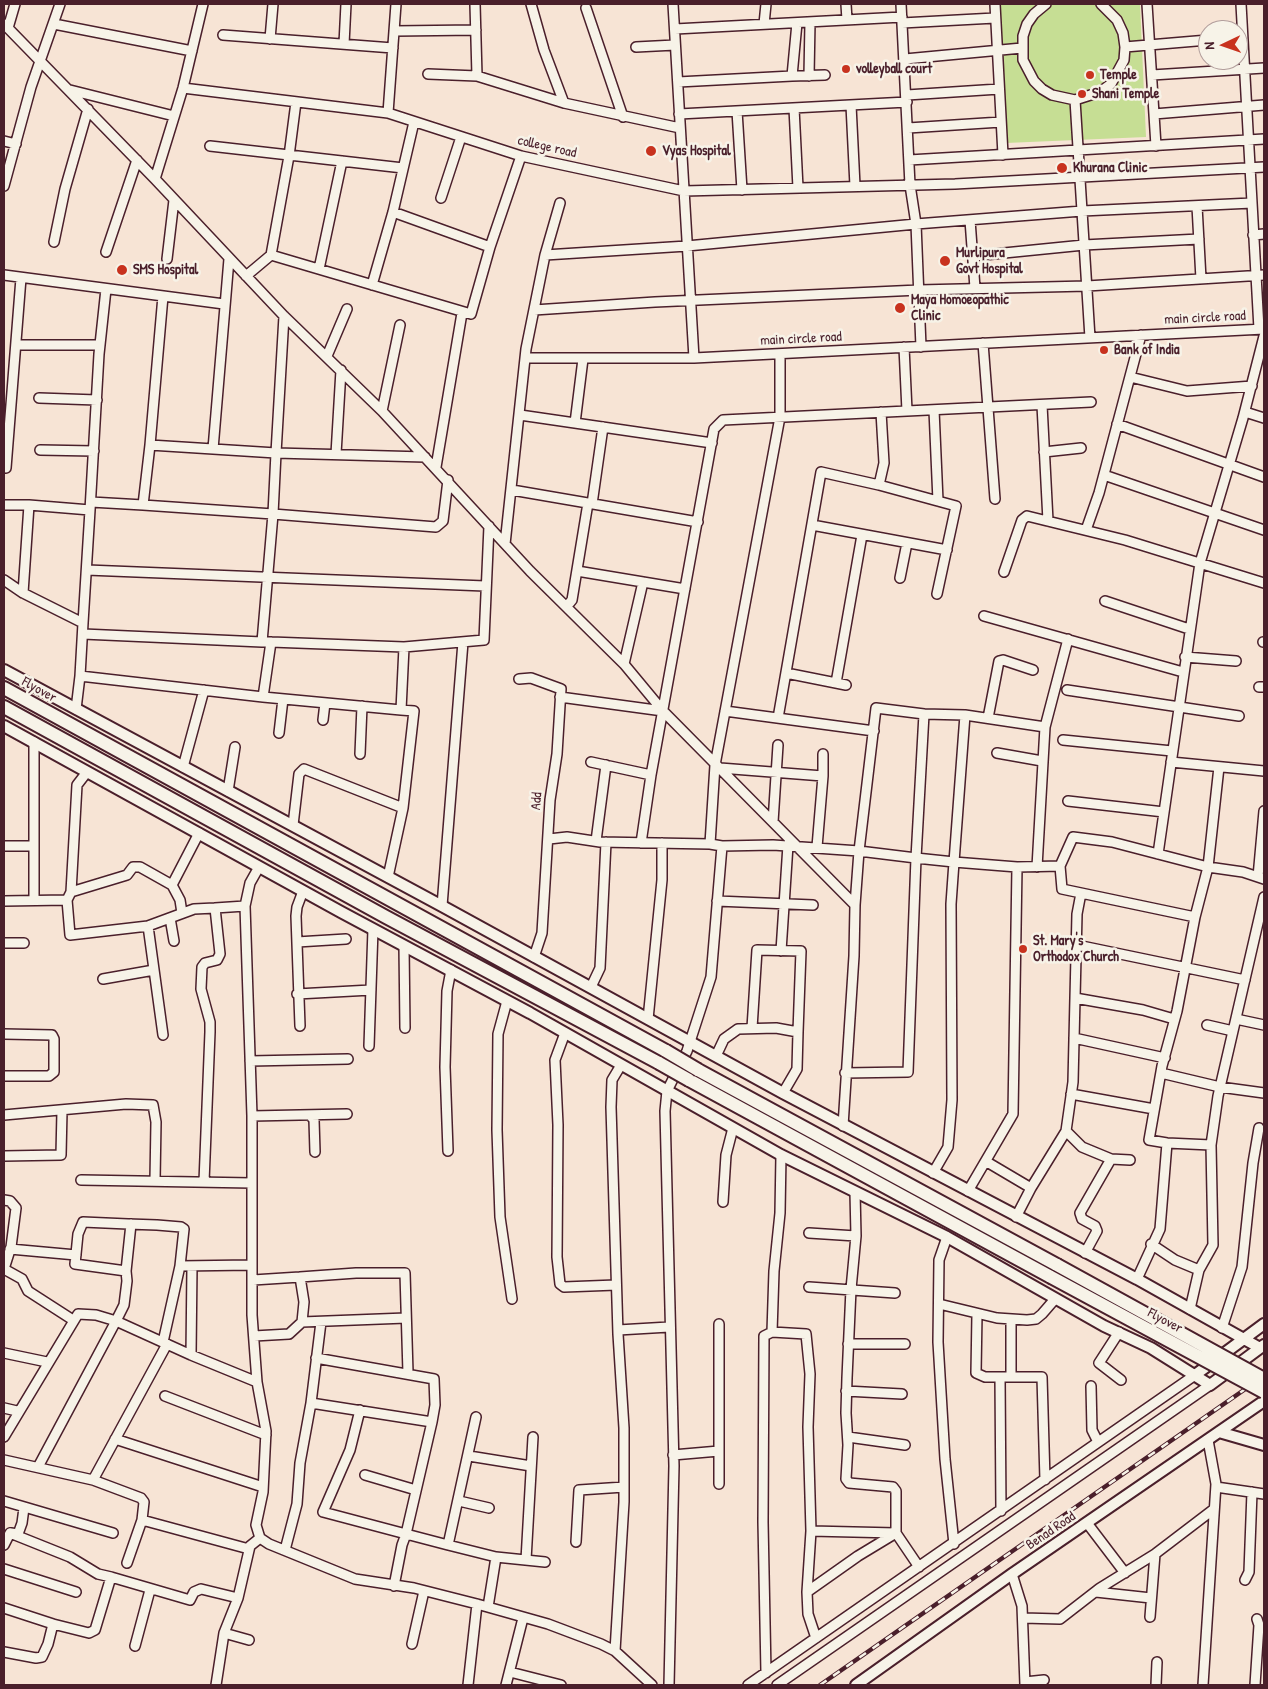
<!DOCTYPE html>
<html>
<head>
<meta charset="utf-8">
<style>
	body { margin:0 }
	#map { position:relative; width:1268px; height:1689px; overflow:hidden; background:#f7e4d5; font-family:"Patrick Hand",sans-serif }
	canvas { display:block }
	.frame { position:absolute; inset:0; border:5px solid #4a1f2b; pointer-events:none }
	.north { position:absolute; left:1198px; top:20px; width:50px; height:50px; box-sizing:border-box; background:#f7f3e8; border:1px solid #b29e9c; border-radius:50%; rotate:267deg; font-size:14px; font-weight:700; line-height:20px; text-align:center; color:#4a1f2b }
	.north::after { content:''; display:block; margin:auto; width:18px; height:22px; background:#c8321e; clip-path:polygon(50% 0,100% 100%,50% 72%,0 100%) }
</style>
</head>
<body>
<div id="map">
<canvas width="1268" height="1689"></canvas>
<div class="frame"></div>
<div class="north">N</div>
</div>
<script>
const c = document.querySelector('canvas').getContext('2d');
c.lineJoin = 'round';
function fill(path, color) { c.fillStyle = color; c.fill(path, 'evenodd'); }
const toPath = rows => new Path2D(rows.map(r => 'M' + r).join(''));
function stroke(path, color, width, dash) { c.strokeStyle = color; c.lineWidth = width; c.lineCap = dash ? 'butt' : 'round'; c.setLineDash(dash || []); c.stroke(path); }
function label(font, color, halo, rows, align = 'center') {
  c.font = font + ' "Patrick Hand",sans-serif'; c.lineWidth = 5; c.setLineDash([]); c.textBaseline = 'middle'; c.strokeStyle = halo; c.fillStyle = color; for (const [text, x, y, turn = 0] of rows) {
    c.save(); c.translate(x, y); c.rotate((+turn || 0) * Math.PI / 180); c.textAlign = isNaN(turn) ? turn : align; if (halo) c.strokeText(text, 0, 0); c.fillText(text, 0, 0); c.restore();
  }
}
const green = toPath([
	[999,4,1140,4,1146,137,1006,143]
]);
const minor = toPath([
	[475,4,477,76,564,103,680,128],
	[531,4,544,50,564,103],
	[673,4,694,358],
	[846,4,847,20],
	[901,4,910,185,916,224,921,347],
	[995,4,1003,155],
	[1046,4,1034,14,1027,24,1023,36,1023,60,1034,81,1042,89,1052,95,1075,100,1100,92,1111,84,1124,60,1125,47,1123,33,1117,20,1101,4],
	[1147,4,1156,146],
	[1241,4,1259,329],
	[586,8,623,117],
	[797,23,792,76,825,75],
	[902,23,995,18],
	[4,24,155,179,284,316,382,411,530,571,624,664,663,711,855,905,854,956,843,1126],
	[54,24,192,51],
	[764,24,766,4],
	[8,28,15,4],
	[675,29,902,17],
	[395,31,476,30],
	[223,35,393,48],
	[270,39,273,4],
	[344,44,346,4],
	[636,47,675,45],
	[1125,47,1208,40],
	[905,59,1022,48],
	[428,74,477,76],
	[1152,75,1264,68],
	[809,76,810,22],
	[678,82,792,76],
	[183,88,388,113,521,156,684,191,955,184,1264,167],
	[70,90,174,116],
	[907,95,999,89],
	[1075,100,1090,338],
	[851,105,855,186],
	[794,108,798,188],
	[737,111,742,190],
	[388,113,396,4],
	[679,114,907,102],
	[1154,114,1264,105],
	[908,128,1001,122],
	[4,141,16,144],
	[210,146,403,168],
	[909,160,1264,139],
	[155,179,183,88,203,4],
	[4,186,31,87,60,4],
	[441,198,461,137],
	[1197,206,1201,279],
	[393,212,490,247],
	[970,220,975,288],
	[1253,235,1264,234],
	[54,242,65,189,88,109],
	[106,252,137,160],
	[271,255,471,314,490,247,521,156],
	[545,255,560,203],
	[974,256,1084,245,1199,239],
	[167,259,174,200],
	[229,259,213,449,276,453,284,316],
	[319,269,342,161],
	[4,275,224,304],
	[246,276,271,255,289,156,296,102],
	[372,285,393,212,414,122],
	[163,296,150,445,213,449],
	[534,310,655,302,919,290,1087,286,1264,275],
	[983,343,995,499],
	[16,345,100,345],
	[904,347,907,411],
	[327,356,347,309],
	[526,358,694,358,1264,329],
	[1130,377,1187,391,1252,386],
	[39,398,97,400],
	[1042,405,1048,521],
	[934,410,938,501],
	[382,411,400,325],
	[1245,412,1264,418],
	[520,415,712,443],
	[575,423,583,359],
	[1117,424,1264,477],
	[40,450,94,451],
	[1044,452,1081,448],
	[336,454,341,370],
	[425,457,276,453,273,514,436,527,443,521,448,480],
	[436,467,462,313],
	[6,468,21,278],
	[1104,475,1264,530],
	[879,485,956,506,937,594],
	[512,490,698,522],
	[91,502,143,505,150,445],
	[592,504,603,427],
	[4,505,29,505],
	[143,505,273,514,262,642,271,642,404,647,484,640,489,526],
	[90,510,99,354,106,289],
	[812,525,947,550],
	[1086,530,1099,493,1141,335],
	[505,544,526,349,545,255,687,246,916,224,1082,211,1252,203],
	[87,570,485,586],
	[577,571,685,589],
	[1004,572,1022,520,1027,516,1125,540,1264,583],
	[900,578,907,543],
	[4,580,23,593,83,623,80,676,76,709],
	[23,593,29,505,90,510,83,623],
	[1105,601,1189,629],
	[567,606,572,600,588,503],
	[984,616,1183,672],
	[83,634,262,642],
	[1263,642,1264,642],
	[1185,657,1236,661],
	[624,664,643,582],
	[786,673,846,685],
	[80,676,263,697,401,710],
	[519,679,531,678,561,689,557,754,550,800,542,933,534,957],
	[836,683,862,535],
	[1259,687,1264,687],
	[1067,690,1239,716],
	[263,697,271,642],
	[560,697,663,711],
	[725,711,874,731],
	[965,715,954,862,1017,867,1013,1114,968,1191],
	[778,718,821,472,879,485,884,463,881,412],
	[988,718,999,661,1003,660,1033,670],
	[323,720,325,703],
	[279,733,283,699],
	[1063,740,1172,751],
	[34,742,34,900],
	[997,753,1042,761],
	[360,754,362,706],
	[591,762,651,775,641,843],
	[1171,762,1264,771],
	[183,767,204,690],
	[1219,767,1208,867,1195,917,1177,1011,1162,1066,1149,1140,1167,1143,1211,1145,1218,1096,1264,897],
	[720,768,823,776,817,847],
	[651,775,714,429,723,420,1091,402],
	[823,776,823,754],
	[228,791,235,747],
	[1068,801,1164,812],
	[773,822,778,745],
	[293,825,299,774,304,769,403,808],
	[549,839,567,837,600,842,710,844],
	[596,841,606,765],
	[4,846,33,846],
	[722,846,773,845,859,851,876,708,924,714],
	[1158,854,1200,563,1243,418,1264,336],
	[1060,866,1073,837,1112,842,1208,867,1243,872,1264,879],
	[259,867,250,883,245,906,252,1116,252,1315,257,1382,266,1431,263,1492,256,1525,260,1538,269,1544,355,1579,414,1588,477,1604,548,1624,601,1644,615,1651,652,1685],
	[1017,867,1060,866,1062,889,1081,893,1077,914,1073,1082,1066,1131,1031,1188],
	[1037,867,1045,727,1068,639],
	[388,877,403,808,414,711,401,710,404,647],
	[1258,877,1264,811],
	[172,885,199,833],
	[71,892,127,875,133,867,140,867,172,885,180,900,182,913],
	[1081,893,1195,917],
	[67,900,70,935,148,926,194,909,215,908],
	[4,901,67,900,71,892,77,785,87,772],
	[717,901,813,905],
	[442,906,463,642],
	[170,918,174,941],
	[148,926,163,1035],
	[297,942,346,939],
	[4,943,24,943],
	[1077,945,1245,980],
	[404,946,405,1028],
	[781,951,788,845],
	[103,979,154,970],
	[591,987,600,968,606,842],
	[297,994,371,990],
	[1075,998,1143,1010,1174,1019],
	[507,1001,498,1034,497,1130,500,1217,512,1299],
	[648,1019,662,880,662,843],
	[1236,1019,1264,1025],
	[1207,1025,1233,1031],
	[300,1026,296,916,297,907,303,891],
	[752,1028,757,950,801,951,798,1032],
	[565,1033,555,1060,558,1125,557,1257,560,1284,564,1287,616,1285],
	[4,1034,52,1035,54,1039,54,1072,49,1076,4,1076],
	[1074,1038,1165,1058],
	[369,1046,373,929],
	[716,1056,724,1039,738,1029,776,1028,798,1032,797,1069,783,1093],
	[250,1061,348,1059],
	[845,1073,908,1072,916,858,859,851,855,905],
	[1161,1073,1220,1087,1264,1093],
	[1071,1094,1154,1109],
	[4,1115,126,1104,153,1105,156,1122,155,1180],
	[310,1115,314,1120,315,1152],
	[252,1116,347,1114],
	[1066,1131,1082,1147,1111,1159,1080,1213,1082,1219,1095,1226,1097,1231,1085,1253],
	[448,1151,445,1067,447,991,451,970],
	[781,1155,780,1213,774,1271,772,1332,806,1334,810,1374,808,1427,811,1531,807,1592],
	[4,1156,61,1155,62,1111],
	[1111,1159,1130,1160],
	[987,1162,1031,1188,1016,1217],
	[933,1173,948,1147,952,1100,951,904,954,862,916,858,924,714,965,715,1045,727],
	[81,1180,252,1183],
	[204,1182,210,1032,210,1022,201,989,202,967,205,963,217,960,220,954,215,908,245,906],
	[855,1192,856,1236,851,1289,847,1378,846,1413,848,1445,846,1479,849,1483,893,1487,896,1491,896,1533,919,1567],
	[4,1200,10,1201,16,1208,11,1247,4,1269],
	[723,1202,726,1155,733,1128],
	[131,1224,126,1271,75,1264,78,1234,83,1222,128,1224,157,1225,181,1227,184,1229,180,1266,251,1265],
	[809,1233,856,1236],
	[947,1237,939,1260,938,1342,945,1459,954,1544],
	[1151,1244,1175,1260,1199,1270],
	[10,1249,76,1255],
	[4,1269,22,1279,28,1291,73,1320],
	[300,1277,356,1273,405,1273,408,1373],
	[1137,1279,1160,1229,1167,1143],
	[253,1280,300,1277,304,1302,302,1322,289,1334,254,1336],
	[809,1287,895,1293],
	[939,1304,997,1318,1027,1320,1036,1319,1042,1314,1055,1299],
	[1190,1309,1199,1270,1213,1245,1211,1145],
	[977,1314,976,1373,985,1377,1000,1377],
	[1011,1320,1011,1376],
	[302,1322,406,1318],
	[1222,1328,1242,1267,1253,1163,1259,1128],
	[618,1330,669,1327],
	[1119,1332,1099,1363,1121,1380],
	[163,1342,180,1266],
	[848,1344,905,1344],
	[4,1353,47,1362],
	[191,1355,192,1266],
	[316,1358,434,1379,435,1405,432,1422,406,1534,448,1545],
	[1091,1386,1092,1430,1098,1442],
	[846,1391,902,1394],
	[165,1396,266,1435],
	[311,1403,432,1422],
	[4,1408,17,1411],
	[360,1410,350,1450,323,1512,406,1534,402,1545,394,1586],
	[476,1417,448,1545,496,1557],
	[4,1437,78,1314,96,1315,116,1321,191,1355,257,1382],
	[848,1437,905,1445],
	[115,1439,263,1487],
	[719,1451,719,1484],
	[673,1455,719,1451,719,1324],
	[469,1456,531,1466],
	[4,1460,93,1480,141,1498,144,1502,142,1520,127,1563],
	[38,1467,116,1321,124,1305,127,1281,126,1271],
	[365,1475,416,1490],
	[93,1480,167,1344],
	[1216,1487,1264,1494],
	[4,1501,113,1533],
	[459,1501,489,1508],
	[1001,1511,1000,1377,1042,1377,1045,1480],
	[142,1520,249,1549],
	[1087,1523,1125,1573],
	[811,1531,896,1533],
	[11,1533,18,1534,22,1523,24,1508],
	[576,1542,579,1490,624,1487],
	[4,1545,10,1533,70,1557,98,1574,111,1577],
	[285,1550,297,1504,300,1463,311,1403,321,1322],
	[526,1560,533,1437],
	[4,1569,76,1592],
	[1012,1574,1022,1606,1025,1685],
	[1245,1580,1249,1572,1252,1492],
	[1096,1592,1151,1598],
	[488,1607,496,1557,545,1562],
	[4,1608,53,1624],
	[1150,1617,1155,1554,1214,1509],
	[1023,1618,1060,1619,1100,1588,1155,1554],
	[224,1633,249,1640],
	[816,1638,808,1614,807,1592,858,1556,896,1533],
	[412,1644,424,1591],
	[135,1646,150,1590],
	[615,1651,624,1502,624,1428,618,1334,611,1107,612,1080,621,1065],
	[4,1652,36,1658,42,1657,48,1644,53,1624,89,1633,95,1630,111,1577,190,1600,194,1592,201,1589,238,1598],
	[510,1672,561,1685],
	[766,1673,763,1522,764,1336,772,1332],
	[1025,1682,1044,1680],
	[216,1685,224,1633,238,1598,250,1546,260,1538],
	[468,1685,477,1604],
	[506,1685,523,1618],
	[669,1685,674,1466,665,1111,667,1091,687,1051,711,977,722,846,710,844,715,765,780,417,780,354],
	[748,1685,1195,1375],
	[777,1685,1210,1385],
	[1156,1685,1157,1662],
	[1203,1685,1216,1484,1208,1440],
	[1255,1685,1259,1625,1257,1619]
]);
const major = toPath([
	[4,670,442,906,783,1093,1137,1279,1260,1348],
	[4,726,341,912,530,1013,781,1155,947,1237,1104,1326,1151,1348,1210,1385,1264,1345],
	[1195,1375,1264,1324],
	[1219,1432,1264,1445],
	[856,1685,1012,1574,1264,1401]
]);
const highway = toPath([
	[4,688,666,1051],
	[4,707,386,917,659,1063],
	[698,1070,1057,1265],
	[689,1080,1051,1277]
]);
const rail = toPath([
	[820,1685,1264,1376]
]);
const highwayBridge = toPath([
	[666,1051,698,1070],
	[659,1063,689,1080],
	[1057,1265,1264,1379],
	[1051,1277,1264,1392]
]);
const markers = [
	[846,69,5,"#c8321e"],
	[1090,75,5,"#c8321e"],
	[1082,94,5,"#c8321e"],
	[651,151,6,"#c8321e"],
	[1062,168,6,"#c8321e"],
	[945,261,6,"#c8321e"],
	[122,270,6,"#c8321e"],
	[900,308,6,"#c8321e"],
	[1104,350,5,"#c8321e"],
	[1023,949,5,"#c8321e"]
];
const poiNames = [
	["volleyball court",856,69],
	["Temple",1100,75],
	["Shani Temple",1092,94],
	["Vyas Hospital",662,151],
	["Khurana Clinic",1073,168],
	["Murlipura",956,253],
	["Govt Hospital",956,269],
	["SMS Hospital",133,270],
	["Maya Homoeopathic",911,300],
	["Clinic",911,316],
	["Bank of India",1114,350],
	["St. Mary's",1033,941],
	["Orthodox Church",1033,957]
];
const streetNames = [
	["college road",547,147,13],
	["main circle road",1205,318,-3],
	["main circle road",801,339,-3],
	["Flyover",39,690,29],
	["Add",537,801,-85],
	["Flyover",1165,1321,28],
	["Benad Road",1051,1531,-34]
];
fill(green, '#c6de94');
stroke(minor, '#4a1f2b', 12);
stroke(major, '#4a1f2b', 14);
stroke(highway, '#4a1f2b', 16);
stroke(minor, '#f7f3e8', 9);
stroke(major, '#f7f3e8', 10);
stroke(highway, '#f7f3e8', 12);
stroke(rail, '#4a1f2b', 4.5);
stroke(rail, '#f7f3e8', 2.5, [8]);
stroke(highwayBridge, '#4a1f2b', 16, []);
stroke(highwayBridge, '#f7f3e8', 12);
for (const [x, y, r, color] of markers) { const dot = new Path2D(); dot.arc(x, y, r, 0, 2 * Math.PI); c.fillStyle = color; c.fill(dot); stroke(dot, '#f7f3e8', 2); }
label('bold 14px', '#4a1f2b', '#f7f3e8', poiNames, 'left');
label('14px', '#4a1f2b', '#f7f3e8', streetNames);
</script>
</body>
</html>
